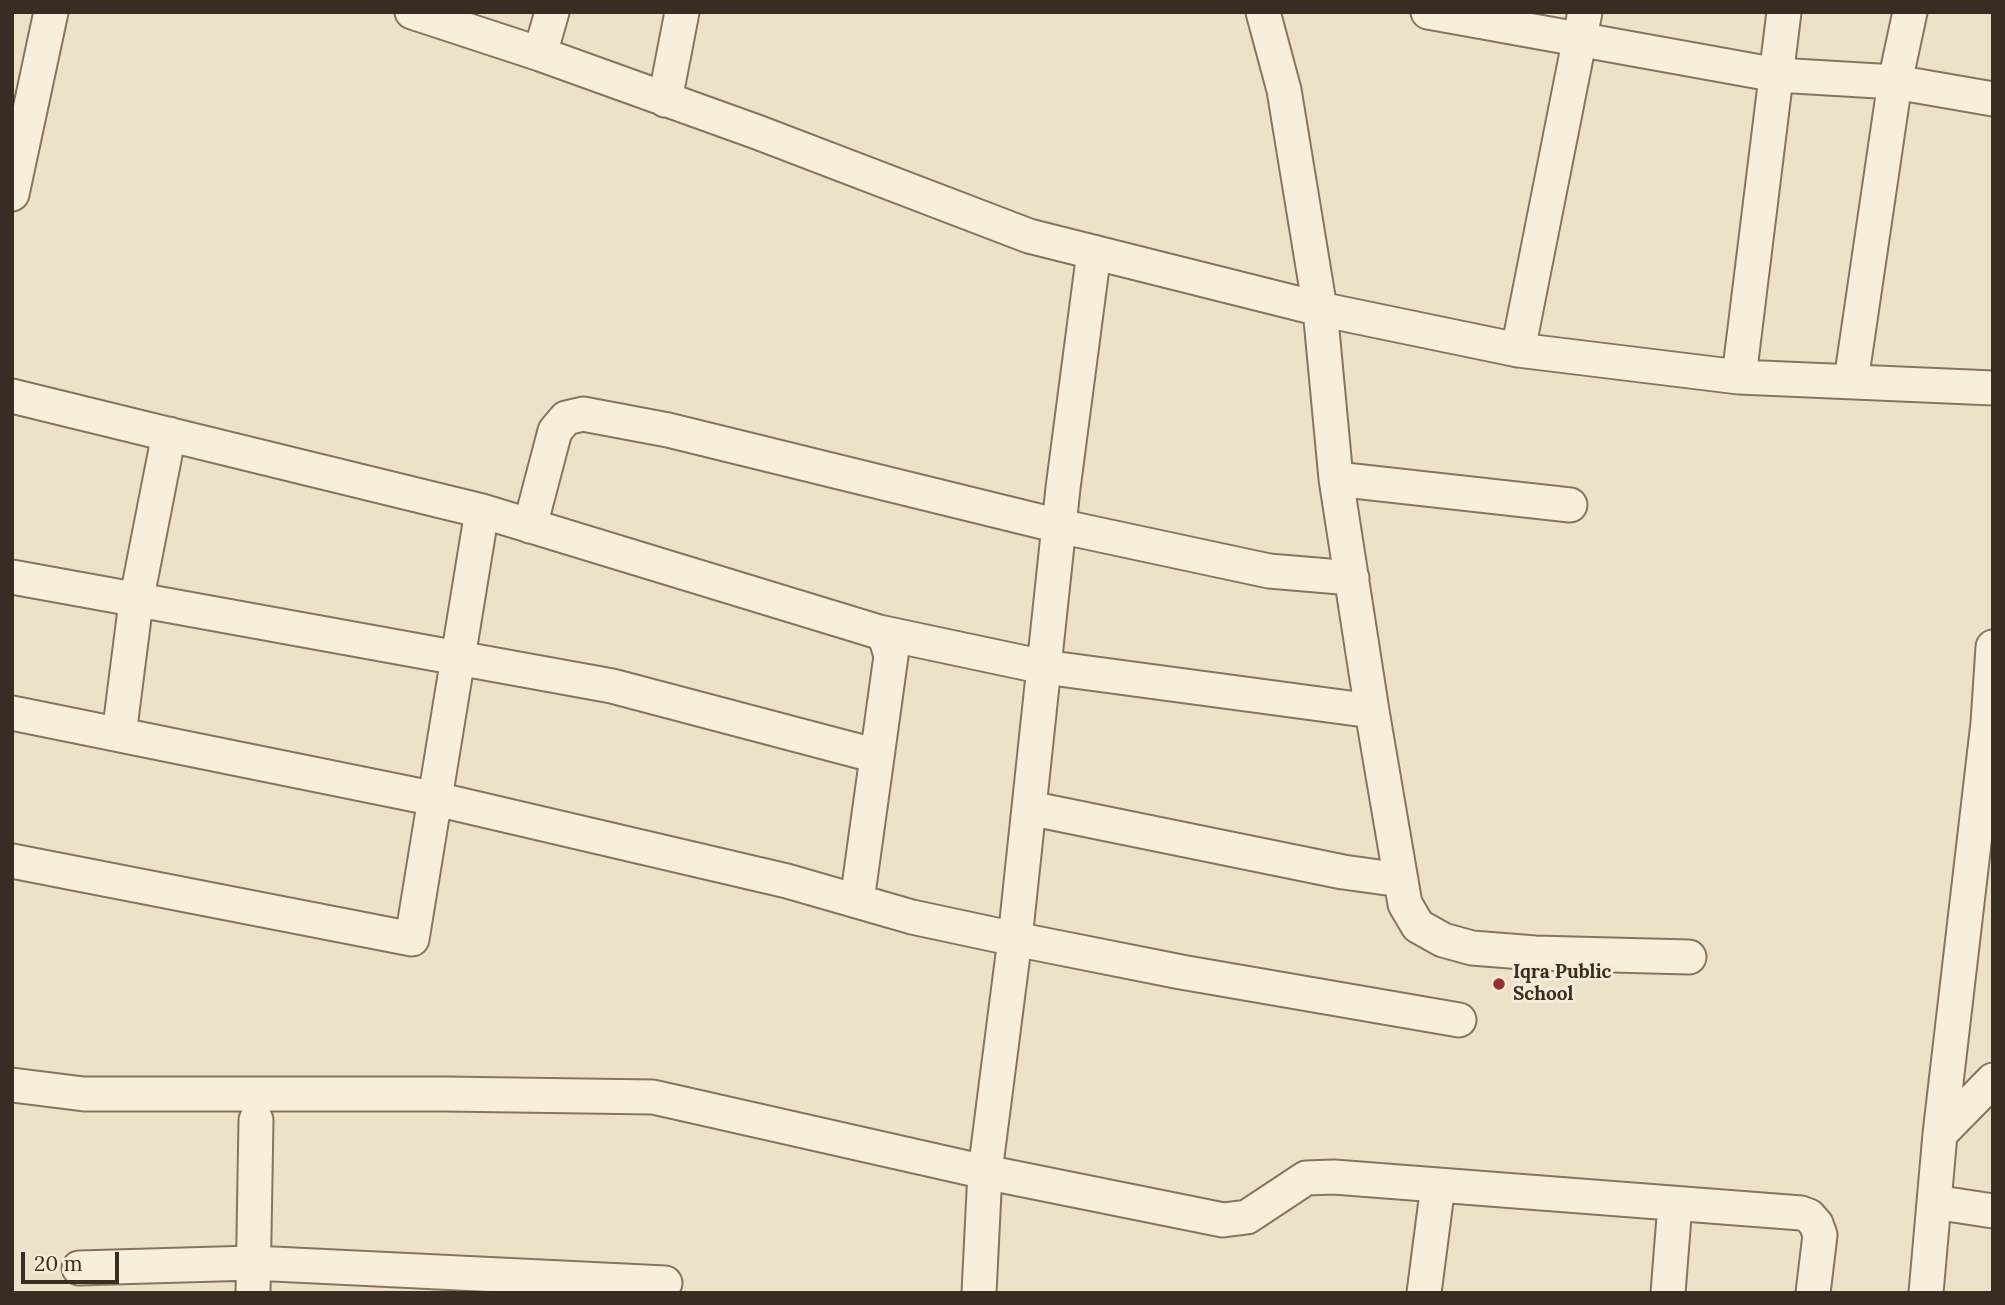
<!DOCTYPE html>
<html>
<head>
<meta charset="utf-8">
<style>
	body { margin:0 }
	#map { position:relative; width:2005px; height:1305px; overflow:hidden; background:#ede2c7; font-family:Lora,serif }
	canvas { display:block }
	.frame { position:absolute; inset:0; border:14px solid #392c20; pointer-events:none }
	.scale { position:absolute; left:21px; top:1252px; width:98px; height:32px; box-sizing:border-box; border:4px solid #392c20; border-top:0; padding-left:9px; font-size:21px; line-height:24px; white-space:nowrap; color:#392c20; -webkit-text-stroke:5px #f5ecd7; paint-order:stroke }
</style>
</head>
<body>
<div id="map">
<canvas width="2005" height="1305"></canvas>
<div class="frame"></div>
<div class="scale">20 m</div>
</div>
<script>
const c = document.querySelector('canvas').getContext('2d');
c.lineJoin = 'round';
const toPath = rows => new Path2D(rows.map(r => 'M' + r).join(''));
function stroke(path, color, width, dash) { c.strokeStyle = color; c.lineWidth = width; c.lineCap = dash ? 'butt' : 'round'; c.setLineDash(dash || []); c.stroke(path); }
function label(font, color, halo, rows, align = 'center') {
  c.font = font + ' Lora,serif'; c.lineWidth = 6; c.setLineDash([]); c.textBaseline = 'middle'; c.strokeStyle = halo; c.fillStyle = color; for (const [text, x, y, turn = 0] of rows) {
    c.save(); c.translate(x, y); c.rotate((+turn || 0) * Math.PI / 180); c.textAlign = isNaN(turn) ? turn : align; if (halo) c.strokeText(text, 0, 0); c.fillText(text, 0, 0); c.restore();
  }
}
const minor = toPath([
	[412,12,540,54,757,132,1029,236,1320,309,1518,350,1739,377,1993,388],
	[1263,12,1284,90,1320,309,1336,479,1372,711,1405,904,1418,926,1443,940,1472,948,1535,953,1689,957],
	[1428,12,1777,75,1895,82,1993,99],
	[540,54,552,12],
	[665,100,682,12],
	[12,194,51,12],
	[1518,350,1585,12],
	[1739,377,1784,12],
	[1851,381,1895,82,1910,12],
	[12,396,482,511,412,939,12,861],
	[1336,479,1570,505],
	[482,511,879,632,886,639,891,656,857,901],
	[530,526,555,431,566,418,583,414,668,430,1059,526,1269,571,1352,578],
	[12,577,612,686,877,756],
	[879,632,1044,667,1372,711],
	[12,713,436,799,787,881,912,917,1015,939,1181,972,1459,1020],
	[119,735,136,602,169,434],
	[1029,808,1343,872,1401,880],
	[12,1085,84,1094,446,1094,653,1097,985,1172,1223,1220,1247,1217,1306,1178,1334,1177,1801,1213,1809,1216,1816,1224,1820,1235,1813,1293],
	[1940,1134,1993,1080],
	[1934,1202,1993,1211],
	[79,1268,253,1263,665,1283],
	[253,1293,256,1120],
	[979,1293,985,1172,1015,939,1063,488,1094,252],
	[1424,1293,1438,1185],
	[1668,1293,1675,1204],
	[1926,1293,1940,1134,1988,723,1993,647]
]);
const markers = [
	[1499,984,7,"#952f30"]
];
const poiNames = [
	["Iqra Public",1513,973],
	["School",1513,995]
];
stroke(minor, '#88745d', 37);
stroke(minor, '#f8efda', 33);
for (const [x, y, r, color] of markers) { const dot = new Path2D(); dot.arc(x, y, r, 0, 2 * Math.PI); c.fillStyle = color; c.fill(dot); stroke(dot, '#f5ecd7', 2.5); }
label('bold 19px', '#392c20', '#f5ecd7', poiNames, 'left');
</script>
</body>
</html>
